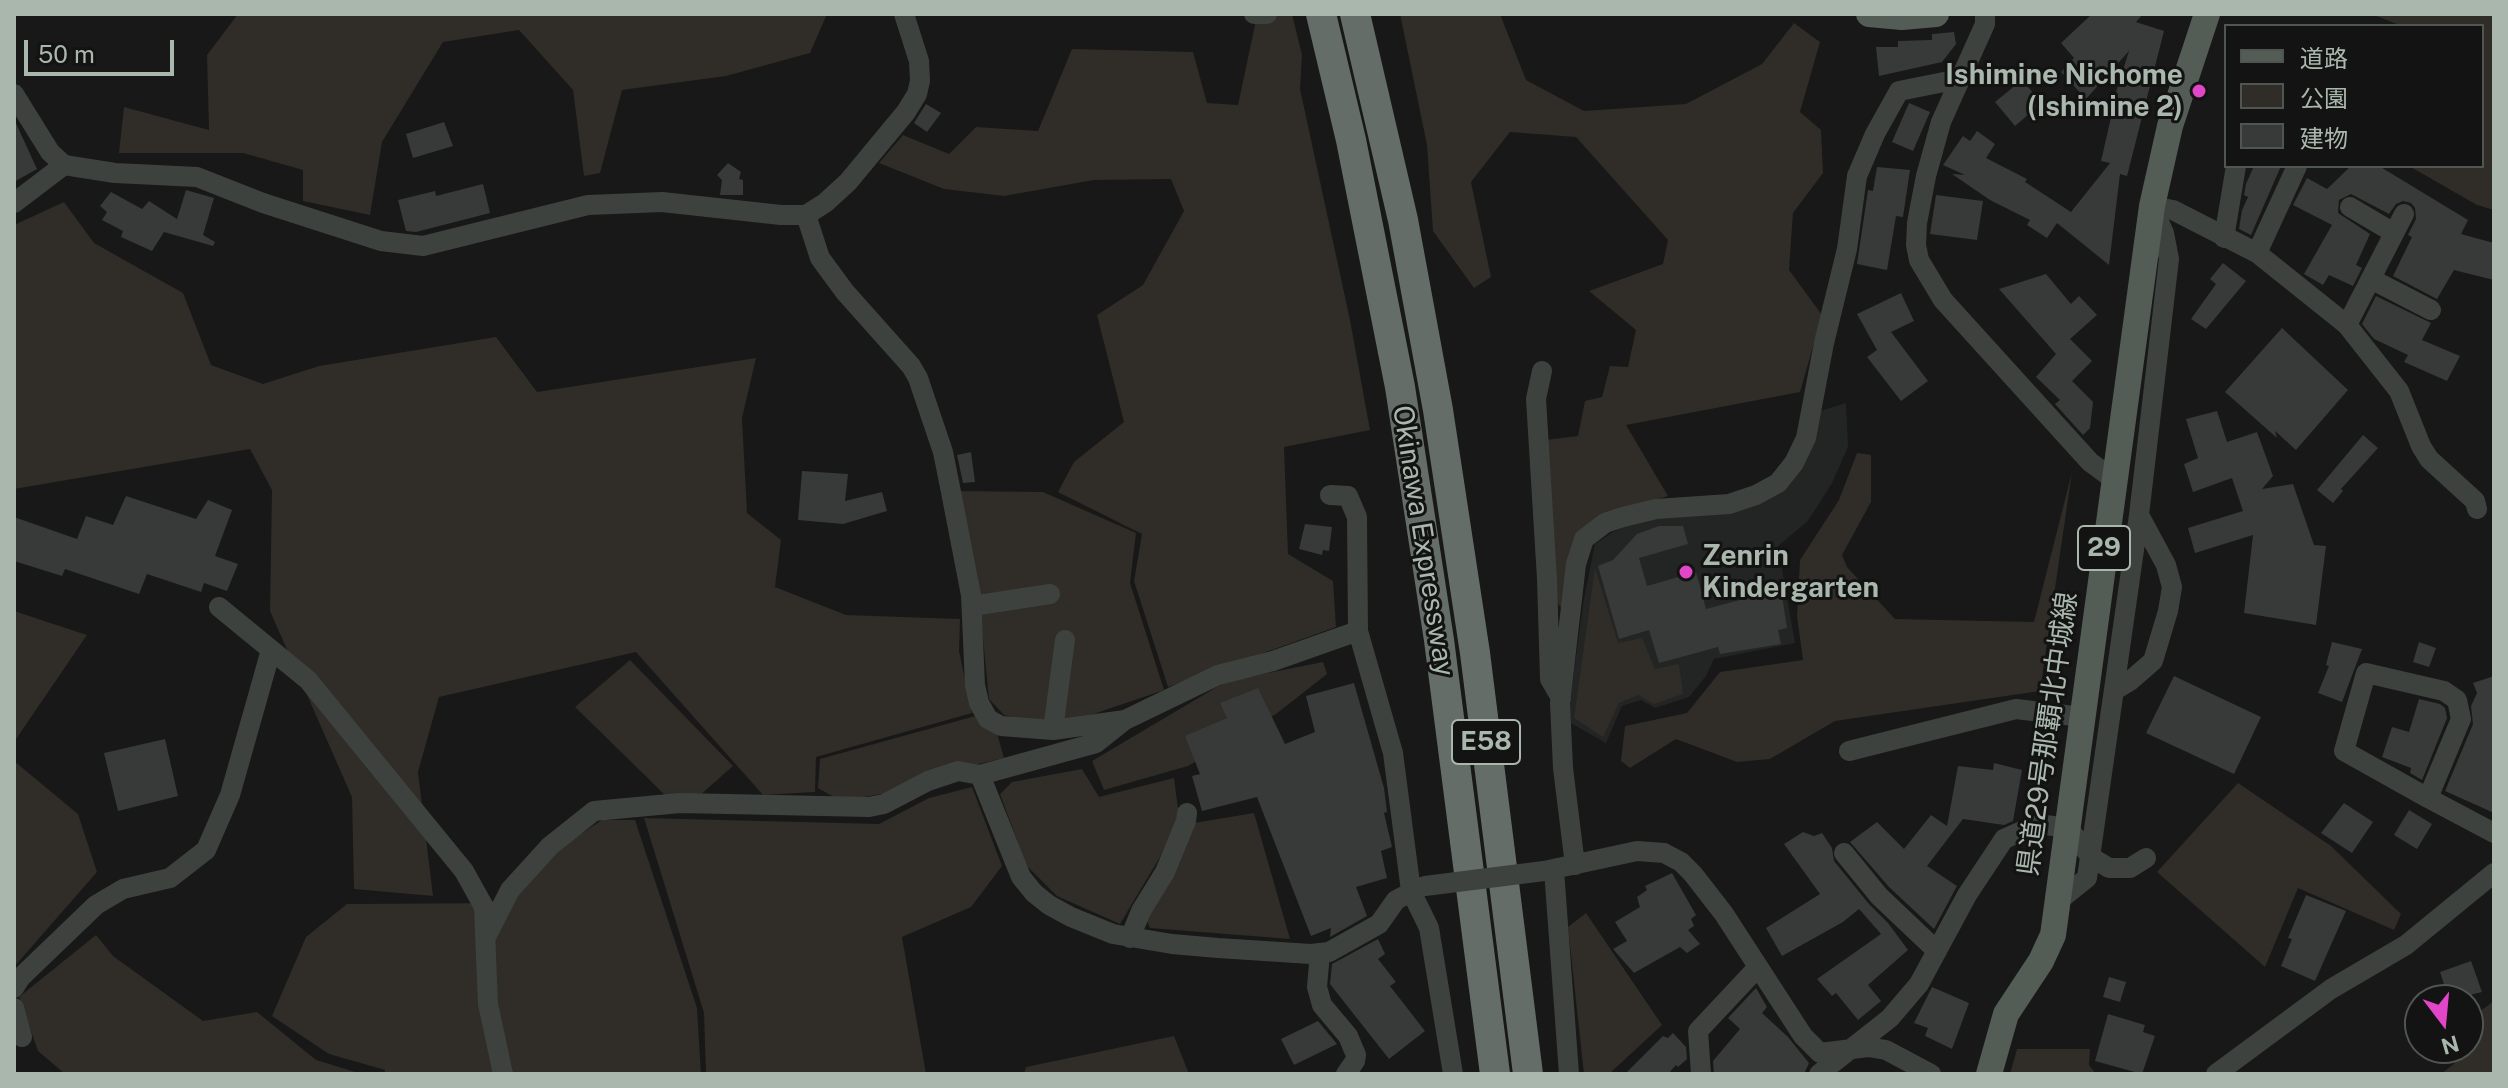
<!DOCTYPE html>
<html>
<head>
<meta charset="utf-8">
<style>
	body { margin:0 }
	#map { position:relative; width:2508px; height:1088px; overflow:hidden; background:#171817; font-family:"Public Sans","Noto Sans JP",sans-serif }
	canvas { display:block }
	.frame { position:absolute; inset:0; border:16px solid #aab7ac; pointer-events:none }
	.legend { position:absolute; left:2224px; top:24px; width:260px; height:144px; box-sizing:border-box; background:#121312; border:2px solid #4f5550; margin:0; padding:10px 14px; list-style:none; font-size:24px; color:#aab7ac }
	.legend li { display:flex; align-items:center; gap:16px; height:40px }
	.legend b { width:40px; border:2px solid #4f5550 }
	.north { position:absolute; left:2404px; top:984px; width:80px; height:80px; box-sizing:border-box; background:#121312; border:2px solid #4f5550; border-radius:50%; rotate:164deg; font-size:22px; font-weight:700; line-height:32px; text-align:center; color:#aab7ac }
	.north::after { content:''; display:block; margin:auto; width:28px; height:36px; background:#e046c7; clip-path:polygon(50% 0,100% 100%,50% 72%,0 100%) }
	.scale { position:absolute; left:24px; top:40px; width:150px; height:36px; box-sizing:border-box; border:4px solid #aab7ac; border-top:0; padding-left:10px; font-size:24px; line-height:28px; white-space:nowrap; color:#aab7ac; -webkit-text-stroke:6px #121312; paint-order:stroke }
</style>
</head>
<body>
<div id="map">
<canvas width="2508" height="1088"></canvas>
<div class="frame"></div>
<ul class="legend">
<li><b style="height:10px;background:#545c56"></b>道路</li>
<li><b style="height:22px;background:#302c27"></b>公園</li>
<li><b style="height:22px;background:#373a38"></b>建物</li>
</ul>
<div class="north">N</div>
<div class="scale">50 m</div>
</div>
<script>
const c = document.querySelector('canvas').getContext('2d');
c.lineJoin = 'round';
function fill(path, color) { c.fillStyle = color; c.fill(path, 'evenodd'); }
const toPath = rows => new Path2D(rows.map(r => 'M' + r).join(''));
function stroke(path, color, width, dash) { c.strokeStyle = color; c.lineWidth = width; c.lineCap = dash ? 'butt' : 'round'; c.setLineDash(dash || []); c.stroke(path); }
function label(font, color, halo, rows, align = 'center') {
  c.font = font + ' "Public Sans","Noto Sans JP",sans-serif'; c.lineWidth = 6; c.setLineDash([]); c.textBaseline = 'middle'; c.strokeStyle = halo; c.fillStyle = color; for (const [text, x, y, turn = 0] of rows) {
    c.save(); c.translate(x, y); c.rotate((+turn || 0) * Math.PI / 180); c.textAlign = isNaN(turn) ? turn : align; if (halo) c.strokeText(text, 0, 0); c.fillText(text, 0, 0); c.restore();
  }
}
const built = toPath([
	[1846,403,1848,447,1832,483,1808,521,1778,546,1795,643,1714,659,1706,676,1689,697,1655,708,1641,700,1622,706,1606,743,1567,721,1584,599,1595,544,1613,532,1646,517,1788,486,1808,457,1817,412]
]);
const green = toPath([
	[238,14,827,14,810,53,726,76,622,90,600,173,584,176,573,90,519,30,443,42,382,142,370,215,303,201,303,170,243,153,119,153,124,107,209,130,207,55],
	[1251,14,1292,14,1302,55,1300,89,1350,320,1370,430,1284,447,1288,554,1333,581,1336,627,1168,687,1134,581,1142,534,1058,492,1074,462,1124,422,1097,315,1143,285,1184,211,1171,179,1094,180,1004,196,944,189,879,163,903,135,949,154,976,127,1038,131,1072,49,1193,52,1207,103,1238,105,1255,25],
	[1400,14,1500,14,1526,80,1584,111,1686,104,1762,64,1794,23,1820,42,1800,112,1821,130,1823,173,1793,213,1789,270,1822,315,1800,392,1626,425,1668,496,1597,517,1561,608,1555,599,1546,440,1578,436,1585,401,1602,397,1610,366,1628,367,1636,330,1589,291,1663,264,1668,240,1576,137,1510,132,1471,182,1491,277,1474,288,1433,231,1427,145],
	[2371,14,2494,14,2494,210,2477,205,2409,166,2482,166,2482,26,2402,26],
	[64,202,94,243,183,293,211,365,263,384,319,366,496,337,537,392,756,358,742,418,747,513,781,540,775,587,846,615,960,619,959,651,972,713,816,757,815,792,763,795,636,652,439,697,418,772,433,896,354,889,352,797,270,611,272,490,250,449,14,489,14,225],
	[1857,453,1871,455,1871,502,1842,555,1847,567,1895,619,2034,622,2072,472,2040,691,1835,721,1770,759,1737,762,1676,739,1630,768,1621,761,1625,726,1687,713,1720,672,1803,660,1797,616,1800,560,1839,500],
	[956,491,1043,492,1136,533,1130,583,1164,690,1076,720,1027,721,1004,715,989,699,979,598],
	[1595,568,1618,643,1642,638,1655,669,1679,664,1683,694,1654,704,1638,695,1619,703,1603,737,1574,718],
	[14,611,87,635,14,742],
	[630,660,733,766,698,797,667,797,575,707],
	[1323,662,1327,674,1276,714,1188,766,1104,790,1092,761,1227,681],
	[979,715,997,733,1004,758,918,778,887,793,841,801,818,788,820,759],
	[14,761,78,814,97,872,14,967],
	[1082,769,1099,797,1174,778,1179,816,1160,857,1120,924,1057,896,1026,865,1000,794,1012,782],
	[2238,783,2331,846,2401,914,2394,930,2298,888,2265,967,2157,872],
	[972,787,1002,866,971,907,902,937,926,1074,706,1074,704,1013,644,818,879,824,929,798],
	[1254,813,1290,939,1150,928,1145,917,1194,823],
	[602,820,635,820,697,1008,701,1074,384,1074,385,1070,329,1054,272,1016,306,937,347,904,510,903,552,853],
	[1586,913,1662,1025,1609,1074,1584,1074,1568,927],
	[96,935,113,956,203,1021,257,1012,316,1060,362,1074,65,1074,38,1051,19,997],
	[2494,1001,2494,1074,2441,1074,2455,1063,2459,1048,2468,1048,2468,1020],
	[1174,1036,1189,1074,1024,1074,1026,1067],
	[2017,1049,2090,1049,2089,1065,2096,1074,2010,1074]
]);
const building = toPath([
	[2092,14,2143,14,2136,22,2164,31,2127,176,2120,174,2109,265,2057,223,2047,238,2027,225,2030,220,1990,200,1952,174,1965,175,1943,165,1963,136,1970,141,1977,131,1995,144,1986,158,2027,179,2025,182,2071,212,2110,163,2101,161,2112,113,2110,111,2129,51,2086,99,2061,72,2074,58,2061,43],
	[1954,32,1956,44,1942,62,1879,76,1876,47,1898,47,1898,41,1932,40,1932,34],
	[2022,80,2042,103,2015,126,1995,102],
	[1909,103,1930,112,1913,151,1892,142],
	[926,104,941,113,927,132,914,123],
	[14,119,37,169,14,182],
	[444,122,453,146,413,158,406,134],
	[728,163,741,172,739,179,743,180,743,195,720,195,722,180,717,175],
	[2254,166,2281,166,2251,235,2239,229,2242,210,2248,197,2244,195,2246,184],
	[2351,166,2379,166,2468,220,2461,234,2494,243,2494,280,2454,270,2437,299,2393,276,2412,237,2408,235,2416,219,2415,208,2411,203,2403,201,2396,204,2389,214,2351,194,2339,200,2338,213,2370,234,2356,265,2362,268,2353,286,2329,275,2323,285,2304,274,2332,225,2293,205,2307,178,2327,189],
	[1877,167,1910,170,1903,217,1896,216,1887,270,1857,264,1868,190,1873,191],
	[483,184,490,213,416,232,406,231,398,200,435,191,436,196],
	[186,190,214,198,203,235,215,242,213,246,164,232,152,251,121,237,123,231,102,220,107,212,100,206,111,192,142,209,149,201,177,219],
	[1936,195,1983,201,1977,240,1930,234],
	[2223,263,2246,281,2206,329,2191,319,2216,284,2210,279],
	[2046,274,2071,304,2079,296,2097,315,2070,339,2092,361,2072,381,2093,402,2090,428,2083,435,2055,404,2060,400,2036,377,2056,354,1999,289],
	[1901,293,1914,321,1891,332,1928,381,1901,401,1867,357,1877,350,1857,314],
	[2376,296,2431,323,2422,340,2460,356,2447,381,2404,362,2408,355,2374,339,2362,324],
	[2282,328,2348,390,2296,450,2275,431,2277,438,2225,392],
	[2217,411,2227,442,2257,432,2273,476,2262,489,2293,484,2314,545,2326,546,2316,625,2244,613,2253,535,2195,553,2188,528,2243,511,2232,478,2193,492,2184,464,2198,458,2186,419],
	[2363,435,2378,448,2341,489,2343,491,2333,503,2317,490],
	[971,452,975,482,963,483,957,455],
	[802,471,848,474,845,501,882,492,887,511,843,524,798,520],
	[126,496,196,519,208,500,232,510,215,556,238,564,227,591,204,583,201,592,147,574,139,594,65,569,62,576,14,561,14,517,77,539,86,516,113,525],
	[1305,524,1332,527,1329,551,1323,550,1322,555,1299,549],
	[1659,526,1683,526,1688,544,1639,558,1647,586,1696,572,1706,609,1781,589,1787,628,1778,630,1781,644,1720,654,1718,647,1659,663,1649,630,1619,639,1598,566,1613,560,1637,534],
	[2332,642,2362,649,2342,702,2318,693,2329,666,2326,665],
	[2419,642,2436,648,2429,667,2413,662],
	[2174,676,2261,717,2234,774,2146,733],
	[2494,676,2494,813,2445,791,2473,724,2471,706,2477,693,2473,683],
	[1354,683,1384,788,1387,812,1384,813,1392,847,1381,851,1387,878,1356,887,1367,916,1330,937,1331,928,1311,936,1257,797,1202,811,1192,776,1200,774,1185,736,1227,718,1220,703,1258,688,1285,744,1315,732,1306,696],
	[2419,699,2440,704,2445,708,2447,718,2422,780,2410,773,2411,768,2382,757,2392,727,2409,732],
	[165,739,178,796,118,811,104,753],
	[1994,763,2022,770,2013,821,2004,825,1963,819,1927,866,1957,886,1934,929,1889,887,1850,842,1877,822,1904,849,1931,815,1947,826,1958,766,1993,770],
	[2344,803,2373,822,2352,853,2321,833],
	[2409,810,2432,824,2417,849,2394,835],
	[1803,832,1814,836,1822,833,1832,848,1834,861,1869,904,1888,923,1908,950,1868,985,1881,1001,1858,1020,1836,993,1832,996,1817,979,1881,934,1859,909,1843,922,1782,956,1766,928,1820,894,1784,844],
	[1672,873,1696,915,1691,919,1694,926,1688,930,1700,944,1687,953,1680,947,1634,973,1613,949,1627,941,1615,922,1640,907,1637,897,1647,890,1645,886],
	[2306,895,2346,911,2315,981,2281,966,2292,939,2288,938],
	[1378,939,1385,954,1378,959,1396,982,1390,986,1425,1031,1389,1059,1330,984,1332,964],
	[2471,961,2482,992,2449,1000,2440,972],
	[2109,977,2126,982,2120,1002,2103,997],
	[1932,987,1969,1003,1952,1049,1925,1036,1928,1028,1914,1023],
	[1756,988,1767,1007,1762,1013,1788,1037,1809,1063,1804,1074,1714,1074,1713,1061,1740,1029,1728,1018],
	[2108,1014,2145,1025,2143,1032,2155,1036,2142,1074,2095,1061],
	[1318,1021,1337,1044,1294,1065,1281,1039],
	[1673,1033,1686,1047,1687,1059,1678,1067,1676,1065,1668,1074,1625,1074,1663,1036,1668,1038]
]);
const minor = toPath([
	[1254,14,1267,14],
	[1985,14,1985,24,1941,122,1926,176,1917,223,1916,245,1919,260,1943,300,2090,462,2113,479],
	[14,94,50,152,64,165,115,173,197,177,263,203,381,241,423,246,588,205,662,202,781,215,806,215,825,203,848,182,906,112,917,94,920,81,919,61,904,14],
	[14,203,64,165],
	[2152,206,2173,210,2257,253,2297,166],
	[2350,207,2394,233],
	[806,215,820,258,845,292,911,366,918,378,943,452,952,497,971,595,975,685,979,703,988,719,1001,726,1053,730,1125,720],
	[2224,238,2236,166],
	[2257,253,2347,325,2404,214],
	[2371,279,2431,310],
	[2347,325,2399,391,2421,446,2429,459,2475,501,2477,509],
	[1542,371,1536,399,1547,579,1550,679,1561,698],
	[1330,495,1348,496,1357,517,1358,631,1393,753,1411,891,1429,928,1453,1074],
	[972,606,1050,594],
	[219,607,308,680,464,871,484,907,488,1004,503,1074],
	[2115,690,2130,681,2153,661,2168,611,2172,587,2166,565,2139,515],
	[1053,730,1065,640],
	[1849,751,2016,709,2082,717],
	[980,775,1021,877,1034,893,1049,905,1071,917,1113,934,1172,944,1218,948,1311,954,1329,952,1379,924,1396,900,1421,887],
	[2428,798,2461,719,2457,700,2444,691,2366,673,2344,751,2428,798,2494,833],
	[1844,853,1879,896,1937,951],
	[1575,865,1563,768,1560,703,1576,564,1584,539,1605,523,1623,517,1656,509,1729,504,1756,495,1778,483,1794,463,1806,438,1824,343,1847,249,1857,176,1875,134,1899,91,1959,79],
	[1554,870,1569,1074],
	[1544,871,1637,851,1664,853,1681,862,1693,874,1724,914,1803,1036,1820,1053,1868,1047,1886,1050,1931,1074],
	[2057,902,2087,878,2139,515,2169,259,2164,233,2152,206],
	[486,937,510,890,550,846,594,811,680,803,869,807,884,804,928,781,958,771,980,775,1096,743,1125,720,1218,675,1273,661,1358,631],
	[1130,938,1141,911,1165,872,1186,821,1187,813],
	[1320,953,1317,987,1322,1005,1348,1036,1356,1055,1355,1061,1346,1074],
	[14,988,21,977,96,905,123,889,170,878,206,850,230,795,271,650],
	[14,1008,22,1037],
	[1701,1074,1698,1031,1758,967],
	[1819,1074,1890,1018,1919,984,1967,895,2004,839,2038,824,2068,828,2091,857,2109,868,2130,868,2146,858],
	[2216,1074,2331,989,2406,945,2494,873]
]);
const major = toPath([
	[1869,14,1902,17,1936,14],
	[1989,1074,2006,1014,2041,961,2053,935,2152,206,2170,126,2207,14]
]);
const highway = toPath([
	[1321,14,1351,140,1400,387,1439,640,1495,1074],
	[1355,14,1403,220,1438,410,1475,653,1528,1074]
]);
const minorBridge = toPath([
	[1425,886,1544,871]
]);
const markers = [
	[2199,91,8,"#e046c7"],
	[1686,572,8,"#e046c7"]
];
const shields = [
	[2104,548,52],
	[1486,742,68]
];
const shieldNames = [
	["29",2104,548],
	["E58",1486,742]
];
const poiNames = [
	["Ishimine Nichome",2183,75],
	["(Ishimine 2)",2183,107],
	["Zenrin",1702,556,"left"],
	["Kindergarten",1702,588,"left"]
];
const streetNames = [
	["Okinawa Expressway",1423,541,81],
	["県道29号那覇北中城線",2048,734,-82]
];
fill(built, '#232524');
fill(green, '#302c27');
fill(building, '#373a38');
stroke(minor, '#3d423f', 20);
stroke(major, '#545c56', 26);
stroke(highway, '#646d67', 30);
stroke(minorBridge, '#3d423f', 20);
for (const [x, y, r, color] of markers) { const dot = new Path2D(); dot.arc(x, y, r, 0, 2 * Math.PI); c.fillStyle = color; c.fill(dot); stroke(dot, '#121312', 3); }
for (const [x, y, w] of shields) { const box = new Path2D(); box.roundRect(x - w / 2, y - 22, w, 44, 6); c.fillStyle = '#121312'; c.fill(box); stroke(box, '#aab7ac', 2); }
label('bold 26px', '#aab7ac', null, shieldNames);
label('bold 28px', '#aab7ac', '#121312', poiNames, 'right');
label('28px', '#aab7ac', '#121312', streetNames);
</script>
</body>
</html>
